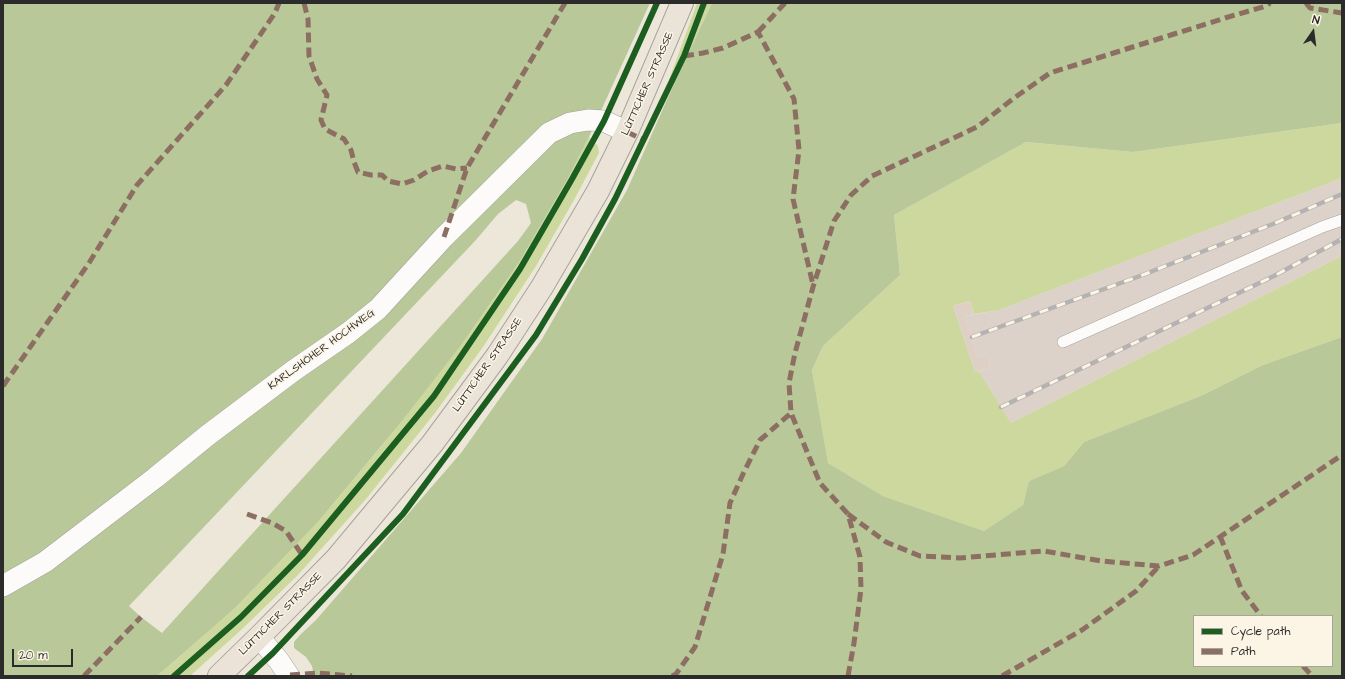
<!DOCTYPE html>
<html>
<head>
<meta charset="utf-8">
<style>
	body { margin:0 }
	#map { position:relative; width:1345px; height:679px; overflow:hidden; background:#ece7d9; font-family:"Architects Daughter",sans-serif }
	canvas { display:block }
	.frame { position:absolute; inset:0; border:4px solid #2b2b2b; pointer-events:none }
	.legend { position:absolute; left:1193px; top:615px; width:140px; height:52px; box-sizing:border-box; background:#fcf5e5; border:1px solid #a8a49b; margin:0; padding:5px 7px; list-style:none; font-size:12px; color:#2b2b2b }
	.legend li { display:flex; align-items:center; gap:8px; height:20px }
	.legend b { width:20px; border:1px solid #a8a49b }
	.north { position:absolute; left:1293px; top:12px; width:40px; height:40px; -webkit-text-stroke:3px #fcf5e5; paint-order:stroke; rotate:14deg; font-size:11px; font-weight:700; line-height:16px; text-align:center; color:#2b2b2b }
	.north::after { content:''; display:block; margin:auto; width:14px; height:18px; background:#2b2b2b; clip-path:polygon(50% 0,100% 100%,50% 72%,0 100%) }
	.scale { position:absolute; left:12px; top:649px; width:61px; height:18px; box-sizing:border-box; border:2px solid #2b2b2b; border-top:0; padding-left:5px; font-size:12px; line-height:14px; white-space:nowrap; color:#2b2b2b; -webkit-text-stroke:3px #fcf5e5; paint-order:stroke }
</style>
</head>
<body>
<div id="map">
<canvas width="1345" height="679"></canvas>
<div class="frame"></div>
<ul class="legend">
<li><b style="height:5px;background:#1b5e20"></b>Cycle path</li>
<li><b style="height:5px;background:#8d6e63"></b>Path</li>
</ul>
<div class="north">N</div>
<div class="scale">20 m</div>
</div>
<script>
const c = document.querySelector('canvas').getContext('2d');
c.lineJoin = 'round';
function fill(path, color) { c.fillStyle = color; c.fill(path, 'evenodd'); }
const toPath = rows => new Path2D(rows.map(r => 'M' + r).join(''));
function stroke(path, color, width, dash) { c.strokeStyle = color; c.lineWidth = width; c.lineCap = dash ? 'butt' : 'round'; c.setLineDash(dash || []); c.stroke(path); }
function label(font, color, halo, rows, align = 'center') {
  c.font = font + ' "Architects Daughter",sans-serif'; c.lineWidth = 3; c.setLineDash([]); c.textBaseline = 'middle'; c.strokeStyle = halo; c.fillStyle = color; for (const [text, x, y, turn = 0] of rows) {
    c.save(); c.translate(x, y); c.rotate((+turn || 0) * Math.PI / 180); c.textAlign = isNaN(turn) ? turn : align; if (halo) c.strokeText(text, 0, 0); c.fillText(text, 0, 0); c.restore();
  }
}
const industrial = toPath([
	[1342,178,1342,256,1011,423,979,371,991,367,986,354,978,357,965,316,999,310]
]);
const green = toPath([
	[697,3,712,3,674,84,669,80],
	[1342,123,1342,178,999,310,974,314,970,301,953,306,975,372,979,371,1011,423,1342,256,1342,337,1263,365,1203,395,1084,442,1064,466,1029,481,1023,505,984,531,883,496,828,463,812,370,823,346,900,275,894,215,1026,142,1133,152],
	[589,137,598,146,599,153,574,200,536,266,483,347,435,413,366,499,297,576,240,631,190,676,157,676,234,609,317,523,402,421,521,259,567,180]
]);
const forest = toPath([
	[3,3,650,3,589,137,567,180,521,259,461,345,402,421,317,523,234,609,157,676,3,676],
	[516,200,526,204,531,223,518,241,162,633,141,617,129,606,475,241,498,214],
	[712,3,1342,3,1342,123,1133,152,1026,142,894,215,900,275,823,346,812,370,828,463,883,496,984,531,1023,505,1029,481,1064,466,1084,442,1203,395,1263,365,1342,337,1342,676,314,676,312,666,306,657,294,648,294,642,301,634,316,620,461,453,542,339,627,190,674,84],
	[1194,616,1332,616,1332,666,1194,666]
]);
const building = toPath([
	[970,301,974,314,965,316,978,357,986,354,991,367,975,372,953,306]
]);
const service = toPath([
	[1063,342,1322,227,1342,220]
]);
const minor = toPath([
	[3,586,45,562,155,478,208,435,293,371,348,333,378,309,444,237,549,133,570,123,588,120,604,121,627,132],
	[259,637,279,661,289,676]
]);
const primary = toPath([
	[219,676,259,637,336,559,432,444,497,356,542,287,598,191,627,132,682,3]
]);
const rail = toPath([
	[972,337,1140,276,1273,224,1342,194],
	[1001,407,1274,276,1342,239]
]);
const quiet = toPath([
	[304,3,308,19,309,56,317,79,327,95,321,120,325,129,344,139,351,150,354,162,358,172,371,175,382,175,388,181,402,184,414,180,428,171,443,166,456,169,467,168],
	[1306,3,1310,8,1342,13],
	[758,32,785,3],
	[684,56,703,53,723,48,758,32,794,99,799,150,793,199,813,285],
	[627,132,644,140],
	[444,237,467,168,565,3],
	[3,386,89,263,137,185,226,85,275,13,279,3],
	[247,514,272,523,286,531,302,555],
	[848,514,886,542,920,556,960,558,1044,551,1101,561,1159,566,1193,555,1342,455],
	[1220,536,1242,591,1261,616],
	[1303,666,1312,676],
	[290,675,317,673,352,676],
	[84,676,141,617],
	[672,676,676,674,695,647,723,554,730,503,743,474,760,440,791,413],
	[848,676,854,643,861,589,860,557,848,514,820,483,791,413,789,383,795,353,813,287,834,221,851,195,872,176,977,127,1014,98,1050,73,1225,18,1266,6,1270,3],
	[1002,676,1082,630,1136,591,1159,566]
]);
const cycleway = toPath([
	[174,676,241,617,302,555,434,396,520,269,572,179,604,121,657,3],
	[248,676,273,653,403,514,536,335,582,259,615,199,684,56,704,3]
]);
const streetNames = [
	["LÜTTICHER STRASSE",648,84,-66],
	["KARLSHÖHER HOCHWEG",322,350,-36],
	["LÜTTICHER STRASSE",488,365,-55],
	["LÜTTICHER STRASSE",281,614,-45]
];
fill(industrial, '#ddd2ca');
fill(green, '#cdd89f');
fill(forest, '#b8c898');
fill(building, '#dfd0c6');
stroke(service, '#a6a39b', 12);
stroke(minor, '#a6a39b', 22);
stroke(primary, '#a6a39b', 24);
stroke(service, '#fcfbf9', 11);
stroke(minor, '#fcfbf9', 21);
stroke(primary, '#ebe3d7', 22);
stroke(rail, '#b4b3b1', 4.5);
stroke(rail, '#fcf5e5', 3, [9]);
stroke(quiet, '#8d6e63', 5, [10, 5]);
stroke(cycleway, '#1b5e20', 6);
label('11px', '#2b2b2b', '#fcf5e5', streetNames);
</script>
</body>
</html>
